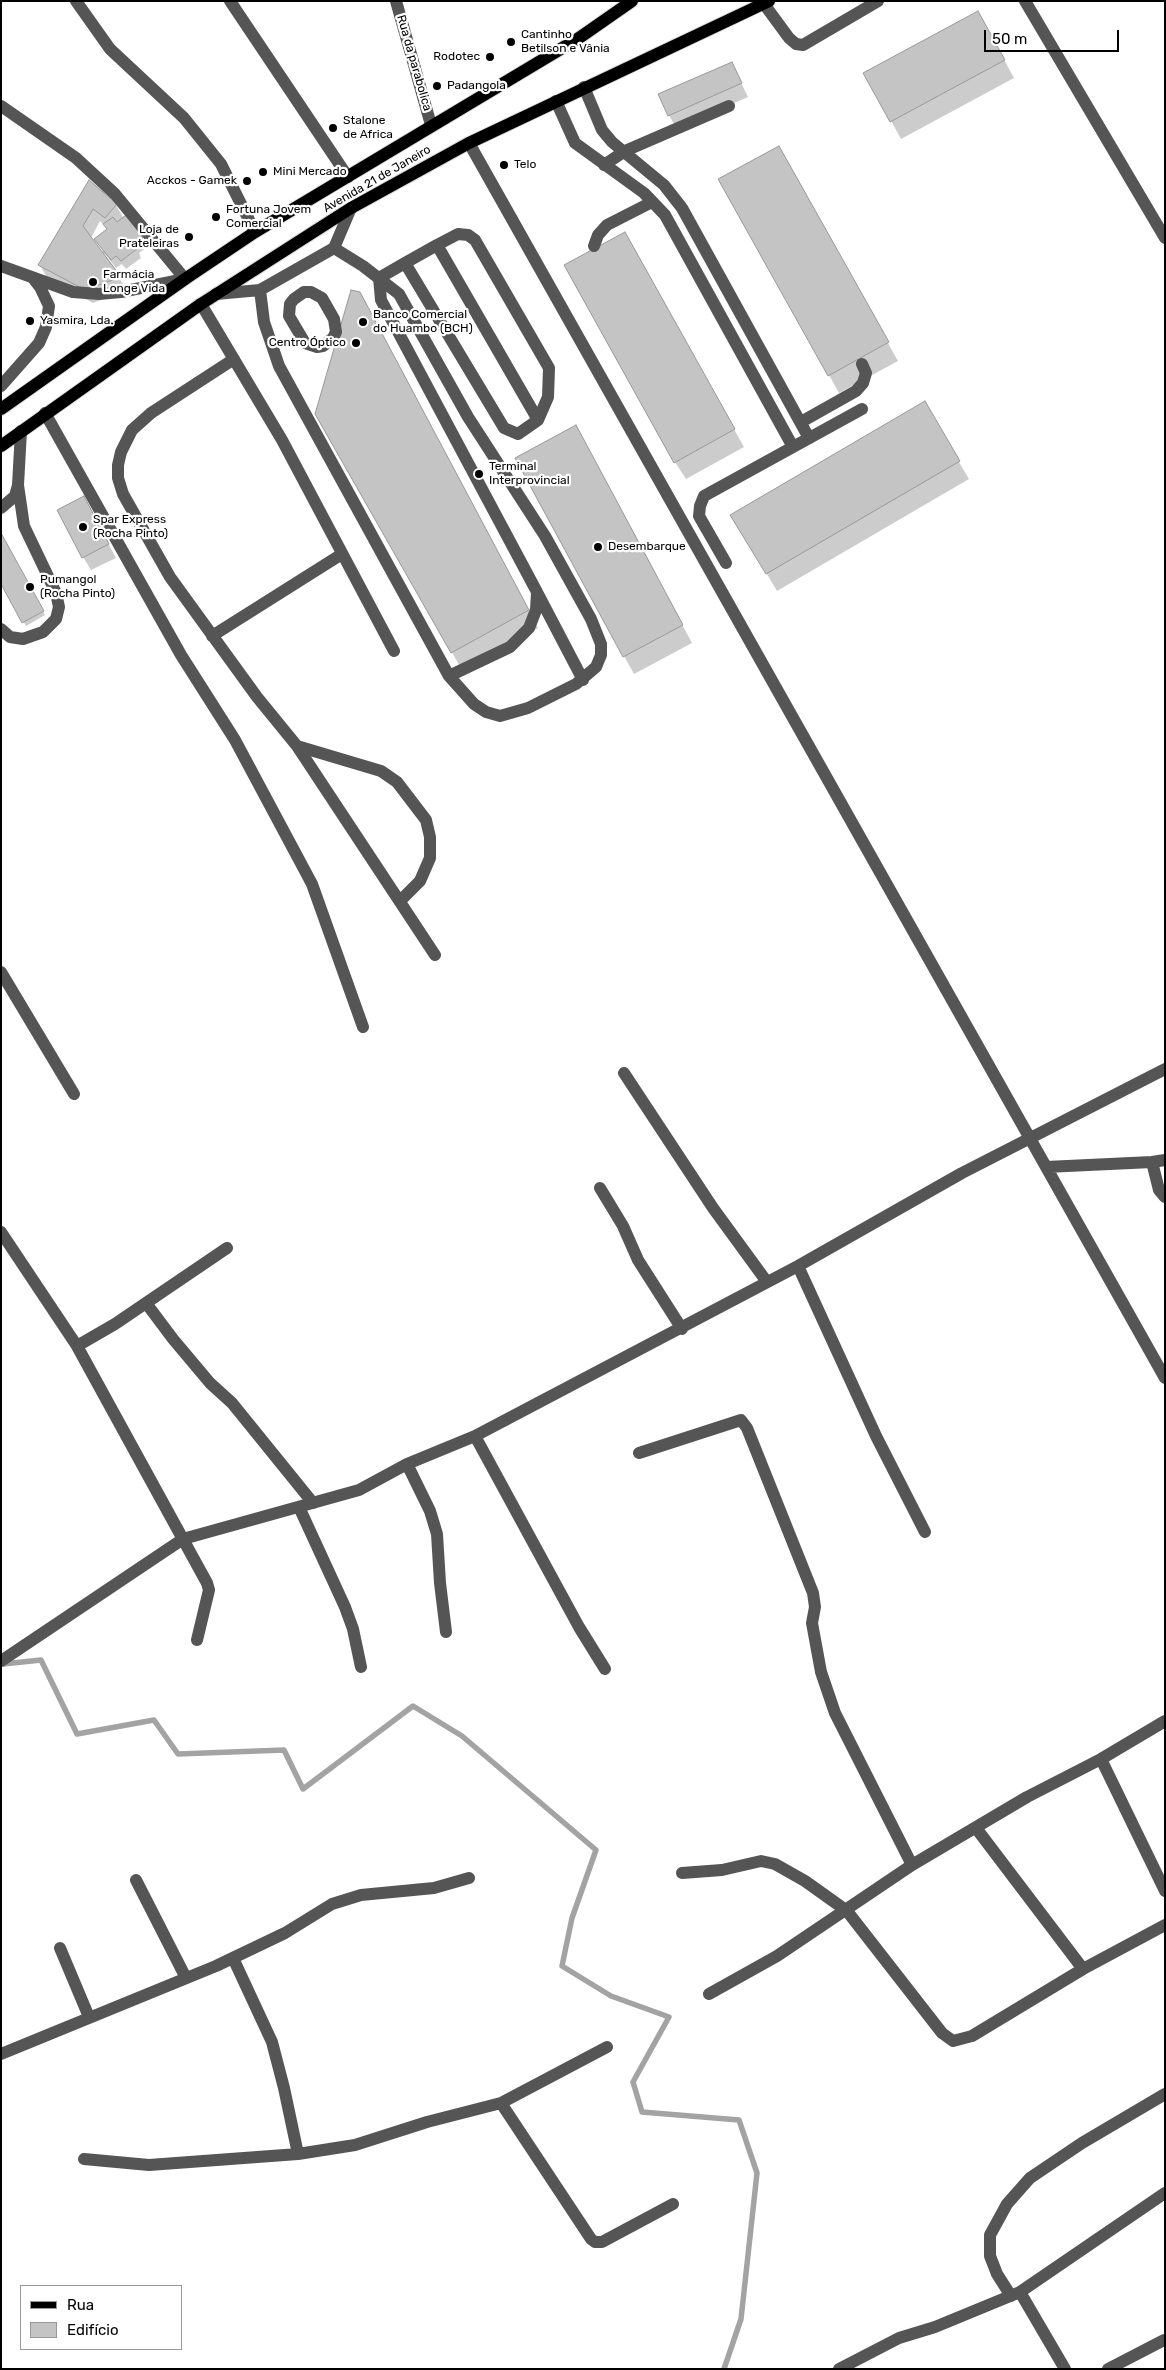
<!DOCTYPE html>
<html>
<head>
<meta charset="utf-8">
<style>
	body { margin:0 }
	#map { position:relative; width:1166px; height:2370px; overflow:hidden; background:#fff; font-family:Rubik,sans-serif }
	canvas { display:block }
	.frame { position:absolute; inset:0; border:2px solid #000; pointer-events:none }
	.legend { position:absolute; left:20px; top:2285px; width:162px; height:65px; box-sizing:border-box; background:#fff; border:1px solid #999; margin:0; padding:6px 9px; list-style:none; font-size:15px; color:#000 }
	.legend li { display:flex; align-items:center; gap:10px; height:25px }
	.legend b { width:25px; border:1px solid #999 }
	.scale { position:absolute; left:984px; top:30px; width:135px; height:22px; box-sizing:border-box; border:2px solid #000; border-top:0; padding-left:6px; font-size:15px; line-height:18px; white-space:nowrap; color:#000; -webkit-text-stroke:4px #fff; paint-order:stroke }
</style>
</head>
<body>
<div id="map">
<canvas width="1166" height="2370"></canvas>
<div class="frame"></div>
<ul class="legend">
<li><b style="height:6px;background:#000"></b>Rua</li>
<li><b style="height:14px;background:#c4c4c4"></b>Edifício</li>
</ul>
<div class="scale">50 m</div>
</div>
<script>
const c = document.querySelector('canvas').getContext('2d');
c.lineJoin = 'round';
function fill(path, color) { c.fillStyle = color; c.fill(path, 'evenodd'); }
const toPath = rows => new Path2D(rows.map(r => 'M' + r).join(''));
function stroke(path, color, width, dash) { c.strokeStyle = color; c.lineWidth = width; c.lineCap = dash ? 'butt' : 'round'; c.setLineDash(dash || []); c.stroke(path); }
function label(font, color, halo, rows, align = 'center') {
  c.font = font + ' Rubik,sans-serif'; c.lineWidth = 4.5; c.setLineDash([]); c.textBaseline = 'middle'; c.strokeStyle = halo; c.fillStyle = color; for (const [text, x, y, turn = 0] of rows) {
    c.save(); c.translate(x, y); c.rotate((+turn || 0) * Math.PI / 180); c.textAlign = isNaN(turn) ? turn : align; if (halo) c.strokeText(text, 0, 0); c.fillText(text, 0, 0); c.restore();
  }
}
const shadow = toPath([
	[988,30,1014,78,901,139,865,73],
	[732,64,748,97,676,128,669,115],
	[788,165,898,361,839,393,720,179],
	[89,182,116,205,124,219,147,247,139,253,141,258,126,269,122,264,116,268,105,254,104,255,127,290,93,303,47,278,40,265],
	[100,221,108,230,96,239,103,251,101,252,91,238],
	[634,251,744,447,686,479,675,462],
	[369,311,538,628,462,670,316,414],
	[924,403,969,479,777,591,732,515],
	[586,445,692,643,634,674,624,656],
	[91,511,116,558,91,570,83,557],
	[1,535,45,615,26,626,1,581]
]);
const stream = toPath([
	[3,1664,41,1660,77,1734,154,1720,178,1754,284,1750,303,1789,413,1706,462,1736,596,1850,572,1918,562,1966,611,1996,669,2017,633,2082,642,2112,739,2120,757,2173,741,2319,724,2369]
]);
const building = toPath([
	[978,11,1005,60,890,122,863,73,978,11],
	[732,62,742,83,668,116,658,94,732,62],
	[779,146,889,342,828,376,718,179,779,146],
	[89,180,117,204,105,218,93,209,83,226,121,277,85,290,38,265,89,180],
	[126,215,143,238,134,244,137,249,121,261,116,256,111,260,94,239,107,229,103,224,113,217,117,222,126,215],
	[625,232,735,429,674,463,564,265,625,232],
	[351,290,360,292,529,610,451,653,315,414,351,290],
	[925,401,960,461,766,574,730,515,925,401],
	[576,425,683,625,623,657,515,458,576,425],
	[84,496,109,544,82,558,57,510,84,496],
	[1,533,44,611,22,623,1,584,1,533]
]);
const minor = toPath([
	[76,1,110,49,184,118,221,164,255,232],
	[230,1,348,177],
	[396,1,431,125],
	[1025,1,1165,238],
	[764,4,789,38,796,44,803,45,878,1],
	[584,87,602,130,612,142,664,185,682,208,809,438],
	[556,101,575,143,644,193,665,215,793,447],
	[1,106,76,158,115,194,185,279,121,292,99,294,73,292,1,266],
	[469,143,1165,1378],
	[604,165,625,151,729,106],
	[437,245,538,420],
	[594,246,598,235,607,225,652,202],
	[379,278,405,263,437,245,458,234,468,235,475,240,549,368,548,397,538,420,518,434,504,428,405,263],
	[379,278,381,300,537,592,536,610,529,628,510,647,449,676],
	[260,290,264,322,279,366,449,676,474,704,486,712,500,716,528,708,576,684,596,667,601,655,601,644,591,619,545,536,468,417,399,294,363,266,334,248],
	[304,292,311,292,322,298,334,319,336,332,333,338,323,346,317,347,305,343,289,316,290,304,294,299,304,292],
	[216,294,260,290,334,248,351,208],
	[201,304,282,440,394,651],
	[234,359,151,413,132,430,121,452,118,465,118,478,123,494,170,577,257,697,297,746,435,955],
	[1,386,39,343,46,327,49,306,40,287,33,278],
	[45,413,181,655,235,740,312,884,363,1027],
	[801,422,856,391,863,383,866,373,862,364],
	[1,508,15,496,18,485,21,431],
	[726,563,699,516,700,506,704,496,862,409],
	[538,594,583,680],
	[1,629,10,637,23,639,43,632,56,619,59,607,56,593,24,526,18,485],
	[212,636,342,554],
	[297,746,381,771,397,782,426,820,430,837,430,858,420,881,400,901],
	[1,972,74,1094],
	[624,1073,713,1208,767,1282],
	[1152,1162,1159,1190,1165,1197],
	[1046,1167,1152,1162,1165,1160],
	[600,1188,623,1226,638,1260,682,1329],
	[1,1232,77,1346,207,1583,209,1590,197,1640],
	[798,1266,876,1436,925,1532],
	[146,1303,173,1339,210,1383,232,1403,313,1503],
	[77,1346,115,1324,227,1248],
	[475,1436,579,1627,605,1669],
	[639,1453,741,1420,747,1428,813,1593,815,1607,812,1623,821,1672,835,1713,912,1865],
	[407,1464,430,1511,437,1534,440,1583,446,1632],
	[299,1507,345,1607,353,1629,361,1667],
	[1,1661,183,1539,359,1490,407,1464,475,1436,798,1266,962,1173,1165,1069],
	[1101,1759,1165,1891],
	[976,1828,1083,1969],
	[682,1873,722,1870,761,1861,775,1864,805,1881,847,1911,942,2033,953,2041,972,2036,1083,1969,1165,1925],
	[136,1880,186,1978],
	[60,1948,89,2017],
	[233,1958,272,2042,284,2088,298,2154],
	[709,1994,777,1956,912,1865,1027,1797,1101,1759,1165,1721],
	[1,2054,216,1966,285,1933,332,1904,361,1895,434,1888,469,1878],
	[501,2103,591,2239,595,2242,602,2242,673,2204],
	[84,2159,149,2165,298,2154,355,2145,427,2122,501,2103,607,2047],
	[1020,2292,1065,2369],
	[1011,2296,997,2274,990,2256,990,2235,1007,2204,1030,2178,1082,2143,1165,2094],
	[839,2369,899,2338,935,2327,1020,2292,1165,2193],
	[1108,2369,1164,2340]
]);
const major = toPath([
	[1,409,185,279,255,232,579,38,632,1],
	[1,446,201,304,351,208,469,143,769,1]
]);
const markers = [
	[511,42,5,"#000"],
	[490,57,5,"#000"],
	[437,86,5,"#000"],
	[333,128,5,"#000"],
	[504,165,5,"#000"],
	[263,172,5,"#000"],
	[247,181,5,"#000"],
	[216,217,5,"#000"],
	[189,237,5,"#000"],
	[93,282,5,"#000"],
	[30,321,5,"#000"],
	[363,322,5,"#000"],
	[356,343,5,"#000"],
	[479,474,5,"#000"],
	[83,527,5,"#000"],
	[598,547,5,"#000"],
	[30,587,5,"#000"]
];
const poiNames = [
	["Cantinho",521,35],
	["Betilson e Vânia",521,49],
	["Rodotec",480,57,"right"],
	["Padangola",447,86],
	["Stalone",343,121],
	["de Africa",343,135],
	["Telo",514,165],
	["Mini Mercado",273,172],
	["Acckos - Gamek",237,181,"right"],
	["Fortuna Jovem",226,210],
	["Comercial",226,224],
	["Loja de",179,230,"right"],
	["Prateleiras",179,244,"right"],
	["Farmácia",103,275],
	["Longe Vida",103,289],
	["Banco Comercial",373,315],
	["do Huambo (BCH)",373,329],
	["Yasmira, Lda.",40,321],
	["Centro Óptico",346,343,"right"],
	["Terminal",489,467],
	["Interprovincial",489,481],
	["Spar Express",93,520],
	["(Rocha Pinto)",93,534],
	["Desembarque",608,547],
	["Pumangol",40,580],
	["(Rocha Pinto)",40,594]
];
const streetNames = [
	["Rua da parabolica",414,63,74],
	["Avenida 21 de Janeiro",377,179,-30]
];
fill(shadow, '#0003');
stroke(stream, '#a3a3a3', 5.5);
fill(building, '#c4c4c4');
stroke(building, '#999', 1);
stroke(major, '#dbdbdb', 14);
stroke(minor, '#555', 12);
stroke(major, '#000', 12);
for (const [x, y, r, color] of markers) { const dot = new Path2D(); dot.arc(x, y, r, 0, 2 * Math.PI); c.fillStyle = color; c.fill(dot); stroke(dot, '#fff', 2); }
label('12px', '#000', '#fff', poiNames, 'left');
label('12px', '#000', '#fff', streetNames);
</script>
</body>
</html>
